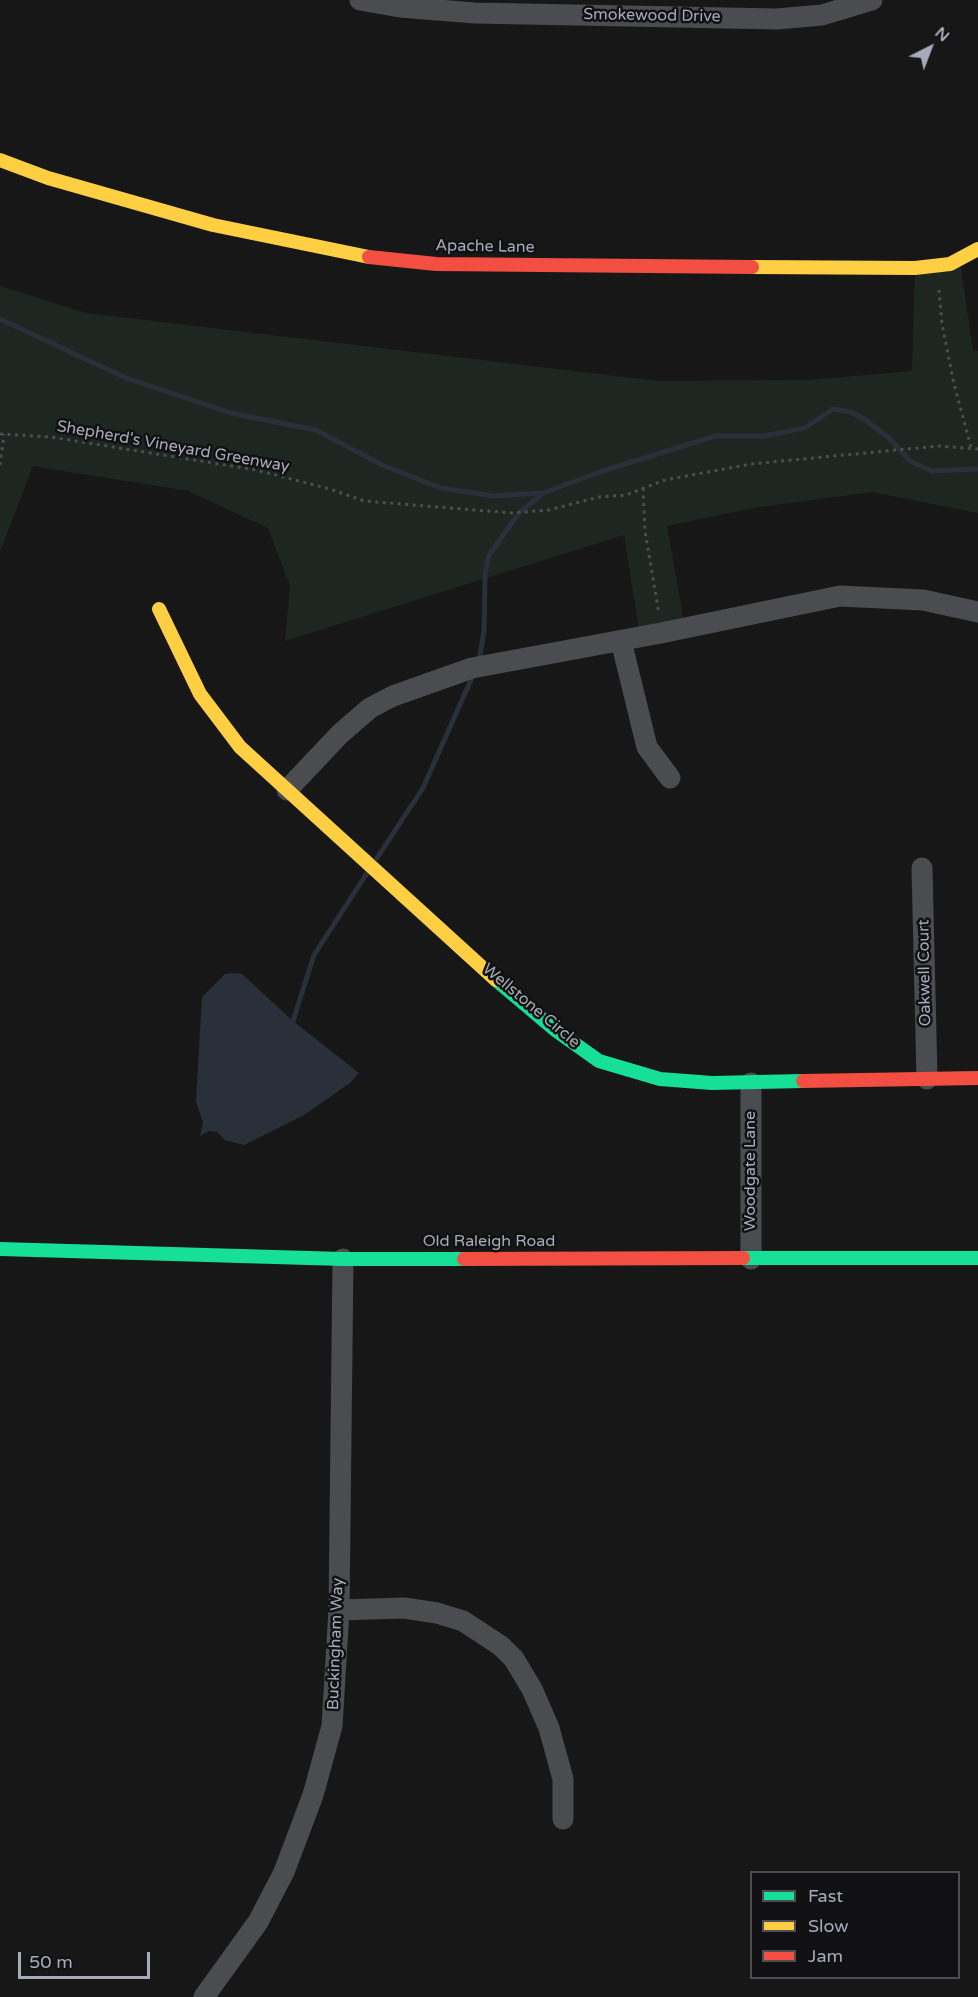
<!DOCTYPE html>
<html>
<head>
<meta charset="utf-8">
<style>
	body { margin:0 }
	#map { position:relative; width:978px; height:1997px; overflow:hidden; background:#171717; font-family:"Varela Round",sans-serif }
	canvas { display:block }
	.legend { position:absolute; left:750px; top:1871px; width:210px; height:108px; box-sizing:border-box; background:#111113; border:2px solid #4d4e55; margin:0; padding:8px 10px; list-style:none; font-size:18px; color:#a6aab9 }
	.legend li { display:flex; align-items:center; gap:12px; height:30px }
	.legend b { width:30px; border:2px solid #4d4e55 }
	.north { position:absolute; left:900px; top:18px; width:60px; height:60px; -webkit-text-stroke:4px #111113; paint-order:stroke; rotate:42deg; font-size:16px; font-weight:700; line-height:24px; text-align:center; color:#a6aab9 }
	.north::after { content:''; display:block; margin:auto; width:21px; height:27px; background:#a6aab9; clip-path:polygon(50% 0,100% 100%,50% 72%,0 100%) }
	.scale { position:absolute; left:18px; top:1952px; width:132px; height:27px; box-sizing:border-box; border:3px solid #a6aab9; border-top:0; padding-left:8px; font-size:18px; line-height:21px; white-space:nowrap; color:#a6aab9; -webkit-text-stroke:4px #111113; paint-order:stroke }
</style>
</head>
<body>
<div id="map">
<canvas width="978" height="1997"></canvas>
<ul class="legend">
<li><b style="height:8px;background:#16e098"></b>Fast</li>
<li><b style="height:8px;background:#ffcf43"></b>Slow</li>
<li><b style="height:8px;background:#f24e42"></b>Jam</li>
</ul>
<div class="north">N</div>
<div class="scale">50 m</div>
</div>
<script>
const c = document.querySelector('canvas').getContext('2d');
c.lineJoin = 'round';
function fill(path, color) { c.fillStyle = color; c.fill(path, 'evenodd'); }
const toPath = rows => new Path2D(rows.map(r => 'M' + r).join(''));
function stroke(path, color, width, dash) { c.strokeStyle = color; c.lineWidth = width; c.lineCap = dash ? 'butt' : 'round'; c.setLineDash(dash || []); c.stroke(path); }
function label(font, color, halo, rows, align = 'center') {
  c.font = font + ' "Varela Round",sans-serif'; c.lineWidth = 5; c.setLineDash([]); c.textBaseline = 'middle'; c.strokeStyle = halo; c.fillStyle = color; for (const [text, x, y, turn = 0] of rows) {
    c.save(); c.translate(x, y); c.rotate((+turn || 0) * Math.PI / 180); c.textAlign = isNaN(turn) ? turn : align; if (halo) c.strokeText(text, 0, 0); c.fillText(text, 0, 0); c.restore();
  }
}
const green = toPath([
	[960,261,973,350,978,351,978,513,872,492,753,508,667,526,685,628,640,637,624,535,285,641,290,586,268,528,188,491,33,466,0,552,0,286,86,313,658,381,807,380,912,371,915,268]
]);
const water = toPath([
	[232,973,242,974,293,1021,359,1073,350,1083,304,1115,244,1145,225,1140,217,1132,209,1131,200,1136,203,1123,196,1101,202,997,225,974]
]);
const stream = toPath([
	[0,319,126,378,231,413,316,430,382,465,441,488,493,496,543,493,603,471,715,436,764,436,805,428,833,409,851,412,864,419,889,438,910,461,931,471,978,469],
	[479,661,484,631,485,575,489,555,519,513,542,494],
	[377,858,423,788,474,673],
	[288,1025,293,1021,314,955,367,873]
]);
const path = toPath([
	[939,290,942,324,954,384,971,447],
	[0,434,51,437,256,470,330,489,364,501,512,513,549,510,599,497,626,495,665,480,751,464,938,446,978,449],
	[0,465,4,434],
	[643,488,645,531,659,614]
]);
const street = toPath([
	[360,0,400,7,475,13,777,19,822,15,872,0],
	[621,641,647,747,670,778],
	[287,790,340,734,370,708,393,696,472,668,661,633,840,596,923,600,978,612],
	[922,868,927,1079],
	[751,1083,751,1259],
	[339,1610,404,1608,437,1613,463,1621,501,1646,514,1659,532,1689,549,1728,563,1779,563,1819],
	[204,1997,258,1922,284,1872,313,1795,332,1726,339,1610,343,1259]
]);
const fast = toPath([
	[496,980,554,1029,599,1061,660,1079,712,1083,803,1081],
	[0,1249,343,1259,464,1259],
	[743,1258,978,1258]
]);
const slow = toPath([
	[0,160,48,178,213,225,369,257],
	[752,267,915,268,950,264,978,249],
	[159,609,200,694,240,747,496,980]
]);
const jam = toPath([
	[369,257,436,264,752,267],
	[803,1081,978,1078],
	[464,1259,743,1258]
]);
const streetNames = [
	["Smokewood Drive",652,16,1],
	["Apache Lane",485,247,1],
	["Shepherd's Vineyard Greenway",173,447,10],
	["Oakwell Court",925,973,-91],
	["Wellstone Circle",531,1006,40],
	["Woodgate Lane",751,1171,-90],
	["Old Raleigh Road",489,1242],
	["Buckingham Way",336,1644,-88]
];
fill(green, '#1e2621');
fill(water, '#29303a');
stroke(stream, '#29303a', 5);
stroke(path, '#4c4d51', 3, [3, 4.5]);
stroke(street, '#4a4c50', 21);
stroke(fast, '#16e098', 14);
stroke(slow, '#ffcf43', 14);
stroke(jam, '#f24e42', 14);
label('16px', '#a6aab9', '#111113', streetNames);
</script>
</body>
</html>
